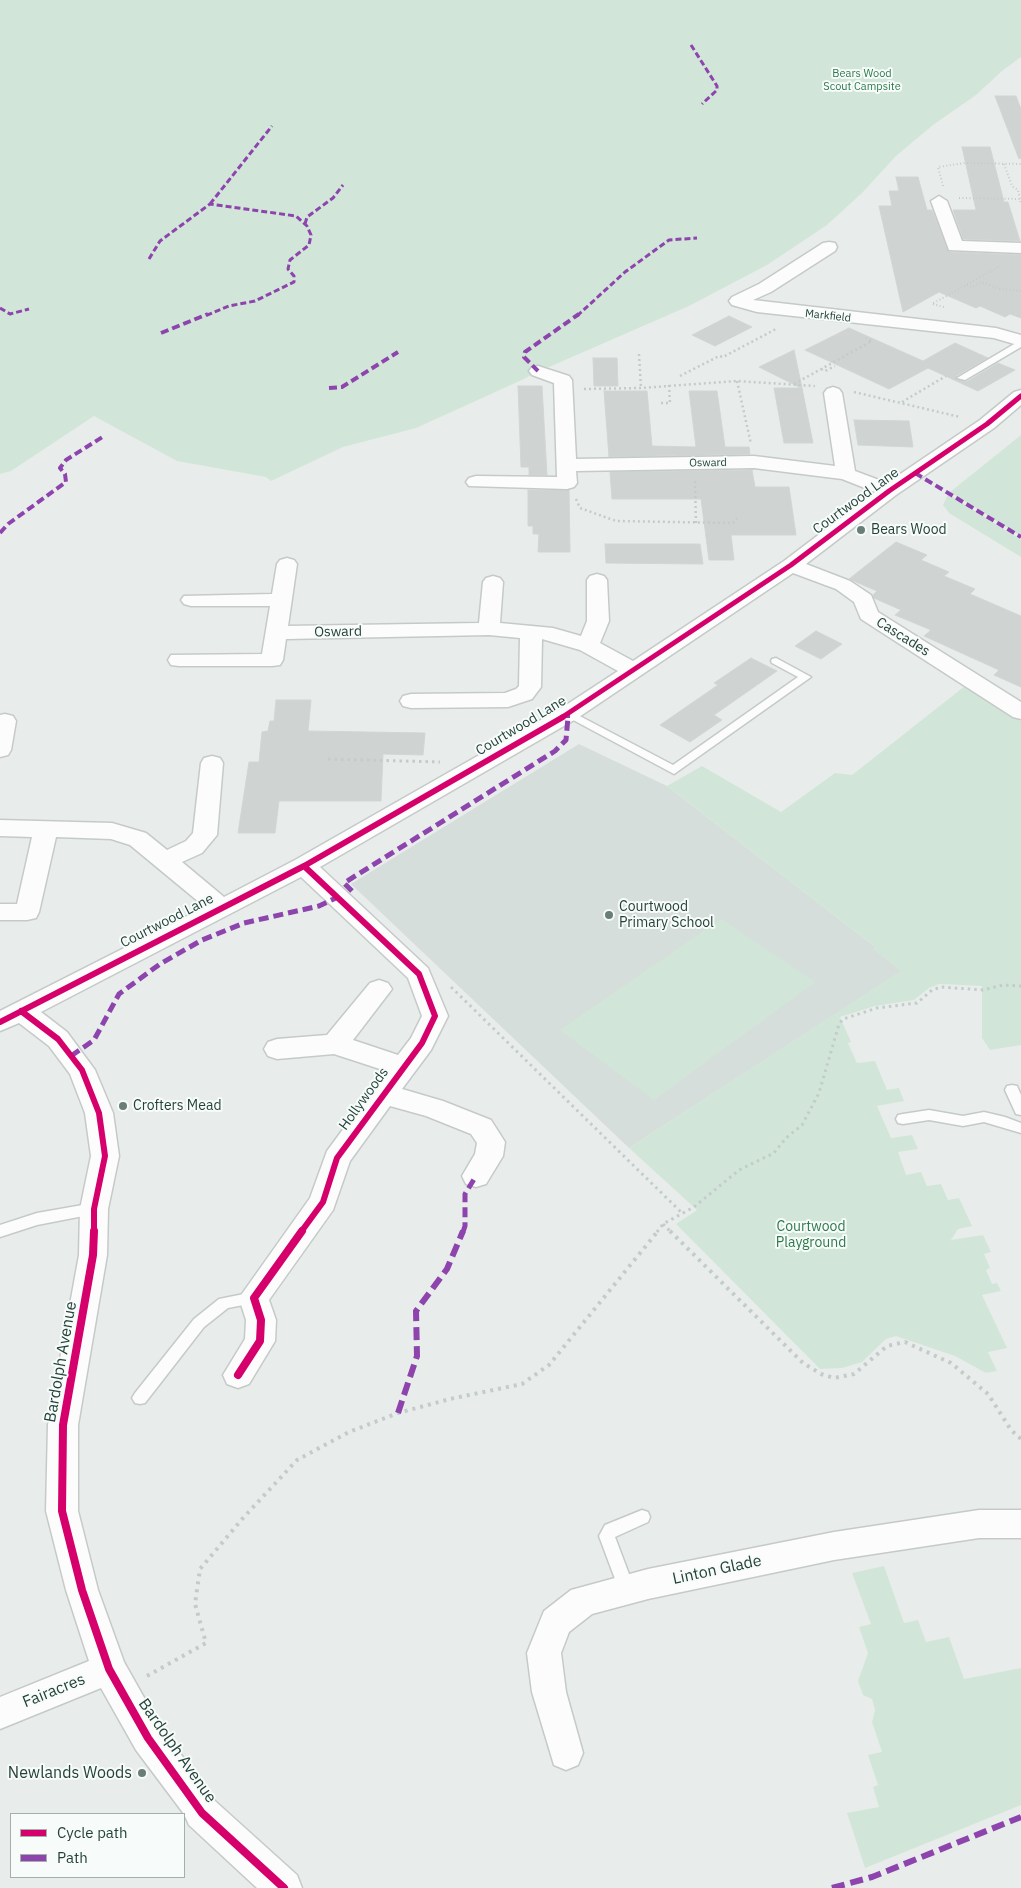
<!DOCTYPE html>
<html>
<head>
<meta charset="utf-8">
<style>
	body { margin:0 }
	#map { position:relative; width:1021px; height:1888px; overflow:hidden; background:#e8edeb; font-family:"IBM Plex Sans",sans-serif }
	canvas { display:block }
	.legend { position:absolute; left:10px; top:1813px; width:175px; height:65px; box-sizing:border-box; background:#f7fbf9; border:1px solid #a3b1ad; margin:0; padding:6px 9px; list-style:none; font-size:15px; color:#24423a }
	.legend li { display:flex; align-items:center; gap:10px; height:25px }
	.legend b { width:25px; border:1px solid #a3b1ad }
</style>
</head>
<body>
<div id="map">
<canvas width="1021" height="1888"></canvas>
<ul class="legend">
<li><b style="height:6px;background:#d6006c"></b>Cycle path</li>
<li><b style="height:6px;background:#8e44ad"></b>Path</li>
</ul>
</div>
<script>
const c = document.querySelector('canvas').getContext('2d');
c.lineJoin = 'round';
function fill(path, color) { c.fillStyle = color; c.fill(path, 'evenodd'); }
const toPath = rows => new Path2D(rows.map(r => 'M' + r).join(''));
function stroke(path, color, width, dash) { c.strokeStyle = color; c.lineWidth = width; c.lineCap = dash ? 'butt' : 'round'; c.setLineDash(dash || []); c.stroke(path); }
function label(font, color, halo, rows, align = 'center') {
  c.font = font + ' "IBM Plex Sans",sans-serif'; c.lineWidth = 4; c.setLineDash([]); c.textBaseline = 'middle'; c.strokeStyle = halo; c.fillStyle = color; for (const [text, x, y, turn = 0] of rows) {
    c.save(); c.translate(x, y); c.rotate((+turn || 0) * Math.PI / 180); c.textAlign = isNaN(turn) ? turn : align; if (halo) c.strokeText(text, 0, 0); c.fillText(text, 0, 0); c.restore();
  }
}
const built = toPath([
	[579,744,667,786,874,946,874,949,902,971,629,1148,351,884]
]);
const green = toPath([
	[0,0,1021,0,1021,57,1002,71,976,95,933,125,896,156,862,193,827,225,767,265,689,306,549,367,544,368,524,379,416,428,343,447,271,481,266,477,177,461,94,416,11,471,0,474],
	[1021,435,1021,536,950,492],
	[948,494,1021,540,1021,557,949,513,943,505],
	[965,686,1021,721,1021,1045,990,1050,982,1038,982,986,939,984,929,988,914,1000,875,1006,840,1017,851,1042,848,1043,857,1063,875,1061,887,1090,899,1088,904,1101,877,1106,891,1138,912,1135,918,1149,898,1152,906,1175,921,1172,927,1186,941,1184,948,1200,959,1198,972,1226,958,1229,951,1240,983,1235,991,1252,984,1254,990,1268,986,1270,992,1284,997,1283,1001,1291,982,1295,1007,1348,988,1352,997,1371,986,1373,955,1356,896,1336,886,1339,862,1362,842,1368,820,1369,676,1224,697,1210,629,1148,901,971,874,949,874,946,667,786,702,766,781,812,835,773,852,775],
	[721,919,815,982,654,1100,560,1030],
	[884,1566,904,1623,918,1620,926,1642,949,1637,964,1679,1021,1668,1021,1805,865,1868,847,1813,879,1807,873,1787,878,1785,868,1755,882,1752,872,1722,875,1710,872,1699,863,1695,858,1681,868,1653,859,1627,871,1624,852,1573]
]);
const building = toPath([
	[995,96,1016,96,1021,109,1021,158,1019,159,995,96],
	[962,147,990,147,1004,202,1008,202,1020,241,963,239,953,210,976,210,962,147],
	[896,177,918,177,927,210,932,210,949,252,1021,255,1021,318,1010,314,1005,317,980,306,976,308,939,292,903,312,879,206,892,206,889,191,899,191,896,177],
	[729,316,752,327,715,346,692,335,729,316],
	[849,328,923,361,955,343,988,358,956,376,957,380,966,382,998,363,1015,370,978,391,928,368,889,389,805,350,849,328],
	[794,350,802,388,813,443,784,443,774,388,801,388,759,367,794,350],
	[593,358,617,358,618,386,594,386,593,358],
	[518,386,542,386,547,475,529,475,529,467,521,467,518,386],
	[604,391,647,391,652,446,696,447,689,391,717,391,725,447,749,447,750,454,609,457,604,391],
	[854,420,909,421,913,447,858,445,854,420],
	[752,470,755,487,789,487,796,535,731,535,734,560,709,560,701,499,612,499,610,472,752,470],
	[528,490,569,490,570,552,538,552,539,534,533,534,533,526,528,526,528,490],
	[896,542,927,555,921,560,949,572,944,576,975,589,970,594,1021,616,1021,687,994,675,999,670,924,636,931,630,895,615,901,610,874,598,873,595,877,591,849,579,896,542],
	[605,544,700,544,703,564,606,563,605,544],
	[816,631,842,644,821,659,795,646,816,631],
	[751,658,777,671,714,715,722,720,690,742,660,725,718,685,714,683,751,658],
	[276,700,311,700,308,731,425,733,423,755,383,754,381,801,279,801,275,833,238,833,249,762,259,762,262,732,268,731,270,721,274,721,276,700]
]);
const pathFar3 = toPath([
	[1004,164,1012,186,1018,190,1021,204],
	[943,186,938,167,965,163,1021,164],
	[959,198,1021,199],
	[967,285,973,287,981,282,1000,289,1021,291],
	[944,307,932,304,1000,266]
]);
const pathFar2 = toPath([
	[639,354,641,388],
	[821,369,825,371,835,366],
	[680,376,719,356,723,357,778,328],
	[737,381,751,444],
	[794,384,872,341,866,338],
	[584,389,641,388,737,381,815,386],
	[854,392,960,417],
	[902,402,946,376],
	[661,403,670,403,669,385],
	[695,481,696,524],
	[576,499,580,508,616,521,733,523,737,518]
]);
const pathFar1 = toPath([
	[328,759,440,762],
	[451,987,681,1212],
	[663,1224,671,1232],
	[657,1232,663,1224,694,1207,739,1170,774,1153,786,1138,802,1125,819,1093,839,1024,843,1019,877,1008,917,1003,932,990,941,987,983,990,1003,985,1021,986]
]);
const path = toPath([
	[670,1231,803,1363,821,1374,834,1378,854,1374,887,1346,905,1342,951,1363,988,1394,1011,1430,1021,1439],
	[147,1676,206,1643,195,1604,200,1569,243,1518,297,1460,349,1432,398,1413,450,1399,522,1384,549,1365,658,1231]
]);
const lane = toPath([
	[1021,340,1021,347,965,380,957,378,1021,340],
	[776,658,811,677,674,774,562,714,564,712,572,712,673,765,798,677,772,663,771,661,772,659,776,658],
	[1012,1085,1017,1086,1021,1095,1021,1115,1016,1114,1005,1090,1007,1086,1012,1085],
	[929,1110,963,1116,984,1112,1005,1117,1021,1123,1021,1133,984,1122,963,1126,929,1120,903,1124,898,1123,896,1119,898,1115,903,1114,929,1110],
	[94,1203,99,1205,101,1209,99,1213,37,1225,0,1237,0,1225,37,1213,94,1203],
	[254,1292,259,1294,261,1298,259,1302,228,1308,204,1327,145,1403,140,1404,135,1403,132,1398,135,1393,194,1319,219,1299,254,1292],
	[642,1510,648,1512,650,1517,648,1522,615,1537,635,1590,633,1595,627,1597,621,1595,599,1536,605,1525,642,1510]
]);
const street = toPath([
	[939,196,947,201,962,241,1021,243,1021,253,949,250,931,201,939,196],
	[829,242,835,243,837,247,835,251,771,292,753,300,996,328,1021,335,1021,346,994,338,757,312,732,305,729,301,732,297,759,284,823,243,829,242],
	[538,366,569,376,572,380,576,459,754,456,835,466,824,393,827,389,833,387,839,389,842,393,855,471,887,483,980,420,1014,392,1021,390,1021,405,994,428,896,495,806,564,850,581,871,595,878,612,1021,702,1021,719,1013,717,861,619,854,602,836,589,793,573,576,719,320,867,428,968,448,1016,431,1050,402,1089,443,1101,491,1120,505,1142,503,1156,486,1184,476,1187,466,1184,462,1176,475,1154,477,1143,471,1134,426,1116,390,1106,350,1161,333,1210,269,1300,276,1320,275,1341,249,1384,238,1388,227,1384,223,1375,245,1339,246,1320,239,1298,310,1198,327,1151,386,1071,334,1054,277,1059,268,1056,264,1049,268,1042,277,1039,327,1035,370,983,379,980,388,983,392,989,353,1040,398,1055,411,1038,422,1016,408,978,301,877,41,1012,67,1032,95,1070,113,1113,119,1156,108,1209,107,1255,78,1425,78,1511,98,1590,124,1662,160,1726,215,1801,297,1875,302,1888,257,1888,189,1825,184,1814,136,1750,101,1688,0,1729,0,1697,89,1661,66,1590,46,1511,48,1425,79,1255,80,1209,91,1156,85,1113,70,1074,49,1046,19,1023,0,1031,0,1011,205,907,130,845,111,839,56,837,39,912,36,918,27,920,0,920,0,904,17,904,32,837,0,836,0,820,112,823,146,833,167,850,186,841,193,833,201,763,204,758,212,756,220,758,223,763,217,835,202,853,182,862,224,897,295,860,560,709,618,671,580,650,542,639,541,687,532,699,508,707,411,708,403,706,400,701,403,696,411,694,505,693,516,689,519,686,520,638,489,635,286,639,283,660,280,665,272,666,179,666,171,665,168,660,171,655,262,654,270,606,191,606,184,604,181,600,184,596,272,594,277,564,280,560,287,558,294,560,297,564,288,626,479,623,483,582,486,578,493,576,500,578,503,582,500,623,553,628,581,636,587,621,587,580,590,576,597,574,604,576,607,580,609,621,600,643,633,661,784,561,875,492,842,479,754,468,576,471,577,483,574,487,567,489,469,486,466,482,469,478,476,476,557,477,554,383,532,375,529,371,532,367,538,366],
	[5,714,13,716,16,721,11,750,8,755,0,757,0,715,5,714],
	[979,1510,1021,1510,1021,1538,979,1538,834,1560,648,1599,592,1614,569,1632,561,1653,566,1692,583,1753,578,1765,566,1770,554,1765,532,1692,527,1653,544,1611,571,1590,648,1569,834,1532,979,1510]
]);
const quietFar3 = toPath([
	[691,45,717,86,717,90,702,104],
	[210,204,272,126],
	[305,224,307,217,333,198,343,185],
	[149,259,160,241,210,204,296,216,307,226,311,235,309,245,290,260,288,269,294,276,294,282,255,301,229,306,205,316],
	[0,308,10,314,29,309],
	[577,316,625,272,669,240,697,238]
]);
const quietFar2 = toPath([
	[161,333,208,314],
	[538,371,524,357,525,352,579,314],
	[329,388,342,387,398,352],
	[915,473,1021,537],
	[0,533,8,524,66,482,65,474,60,468,66,460,104,436],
	[568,718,568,714]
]);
const quietFar1 = toPath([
	[352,891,344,883,555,751,566,740,568,717],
	[71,1056,94,1040,119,994,160,964,202,940,244,923,319,906,338,897],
	[463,1232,465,1226,465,1194,476,1176]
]);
const quiet = toPath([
	[398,1413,417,1356,416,1311,447,1269,463,1231],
	[832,1888,872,1877,1021,1817]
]);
const cyclewayFar2 = toPath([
	[561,718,791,565,889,491,987,424,1021,396]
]);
const cyclewayFar1 = toPath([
	[21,1011,58,1039,82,1070,99,1113,105,1156,94,1209,94,1232],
	[0,1022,304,866,563,717],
	[301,1232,323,1202,337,1158,422,1043,435,1016,419,974,304,866]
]);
const cycleway = toPath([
	[94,1231,93,1255,63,1425,62,1511,82,1590,109,1669,148,1738,202,1813,284,1888],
	[238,1375,260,1341,261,1320,254,1298,302,1231]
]);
const markers = [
	[861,530,5,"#697e78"],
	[609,915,5,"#697e78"],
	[123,1106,5,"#697e78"],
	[142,1773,5,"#697e78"]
];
const farParknames = [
	["Bears Wood",862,74],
	["Scout Campsite",862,87]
];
const farStreetnames = [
	["Markfield",828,316,6],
	["Osward",708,463,-1]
];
const streetNames = [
	["Courtwood Lane",856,501,-36],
	["Osward",338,632,-1],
	["Cascades",903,637,32],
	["Courtwood Lane",521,726,-31],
	["Courtwood Lane",167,921,-27],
	["Hollywoods",364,1099,-54]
];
const poiNames = [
	["Bears Wood",871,530],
	["Courtwood",619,907],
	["Primary School",619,923],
	["Crofters Mead",133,1106]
];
const parkNames = [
	["Courtwood",811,1227],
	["Playground",811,1243]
];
const nearStreetnames = [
	["Bardolph Avenue",61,1362,-80],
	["Linton Glade",717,1570,-12],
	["Fairacres",54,1691,-22],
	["Bardolph Avenue",177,1751,55]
];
const nearPoinames = [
	["Newlands Woods",132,1773]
];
fill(built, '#d6dedb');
fill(green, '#d1e6d8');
fill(building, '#cfd4d2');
stroke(building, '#d1d6d4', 1);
stroke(lane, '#c5cac8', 3);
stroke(street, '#c5cac8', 3);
stroke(pathFar3, '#c3ccca', 2, [1, 2.5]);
stroke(pathFar2, '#c3ccca', 2.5, [2, 3]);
stroke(pathFar1, '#c3ccca', 3, [2.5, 4]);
stroke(path, '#c3ccca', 4, [3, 5]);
fill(lane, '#fcfcfc');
fill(street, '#fcfcfc');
stroke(quietFar3, '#8e44ad', 3, [6, 3]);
stroke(quietFar2, '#8e44ad', 4, [8, 4]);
stroke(quietFar1, '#8e44ad', 5, [10, 5]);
stroke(quiet, '#8e44ad', 6, [13, 6]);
stroke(cyclewayFar2, '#d6006c', 5);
stroke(cyclewayFar1, '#d6006c', 6);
stroke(cycleway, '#d6006c', 8);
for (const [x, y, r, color] of markers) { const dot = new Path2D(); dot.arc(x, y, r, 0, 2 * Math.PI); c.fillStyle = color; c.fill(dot); stroke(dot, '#f7fbf9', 2); }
label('11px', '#2d7a4b', '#f7fbf9', farParknames);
label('11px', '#24423a', '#f7fbf9', farStreetnames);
label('14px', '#24423a', '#f7fbf9', streetNames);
label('14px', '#24423a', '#f7fbf9', poiNames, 'left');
label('14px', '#2d7a4b', '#f7fbf9', parkNames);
label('16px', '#24423a', '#f7fbf9', nearStreetnames);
label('16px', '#24423a', '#f7fbf9', nearPoinames, 'right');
</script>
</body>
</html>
